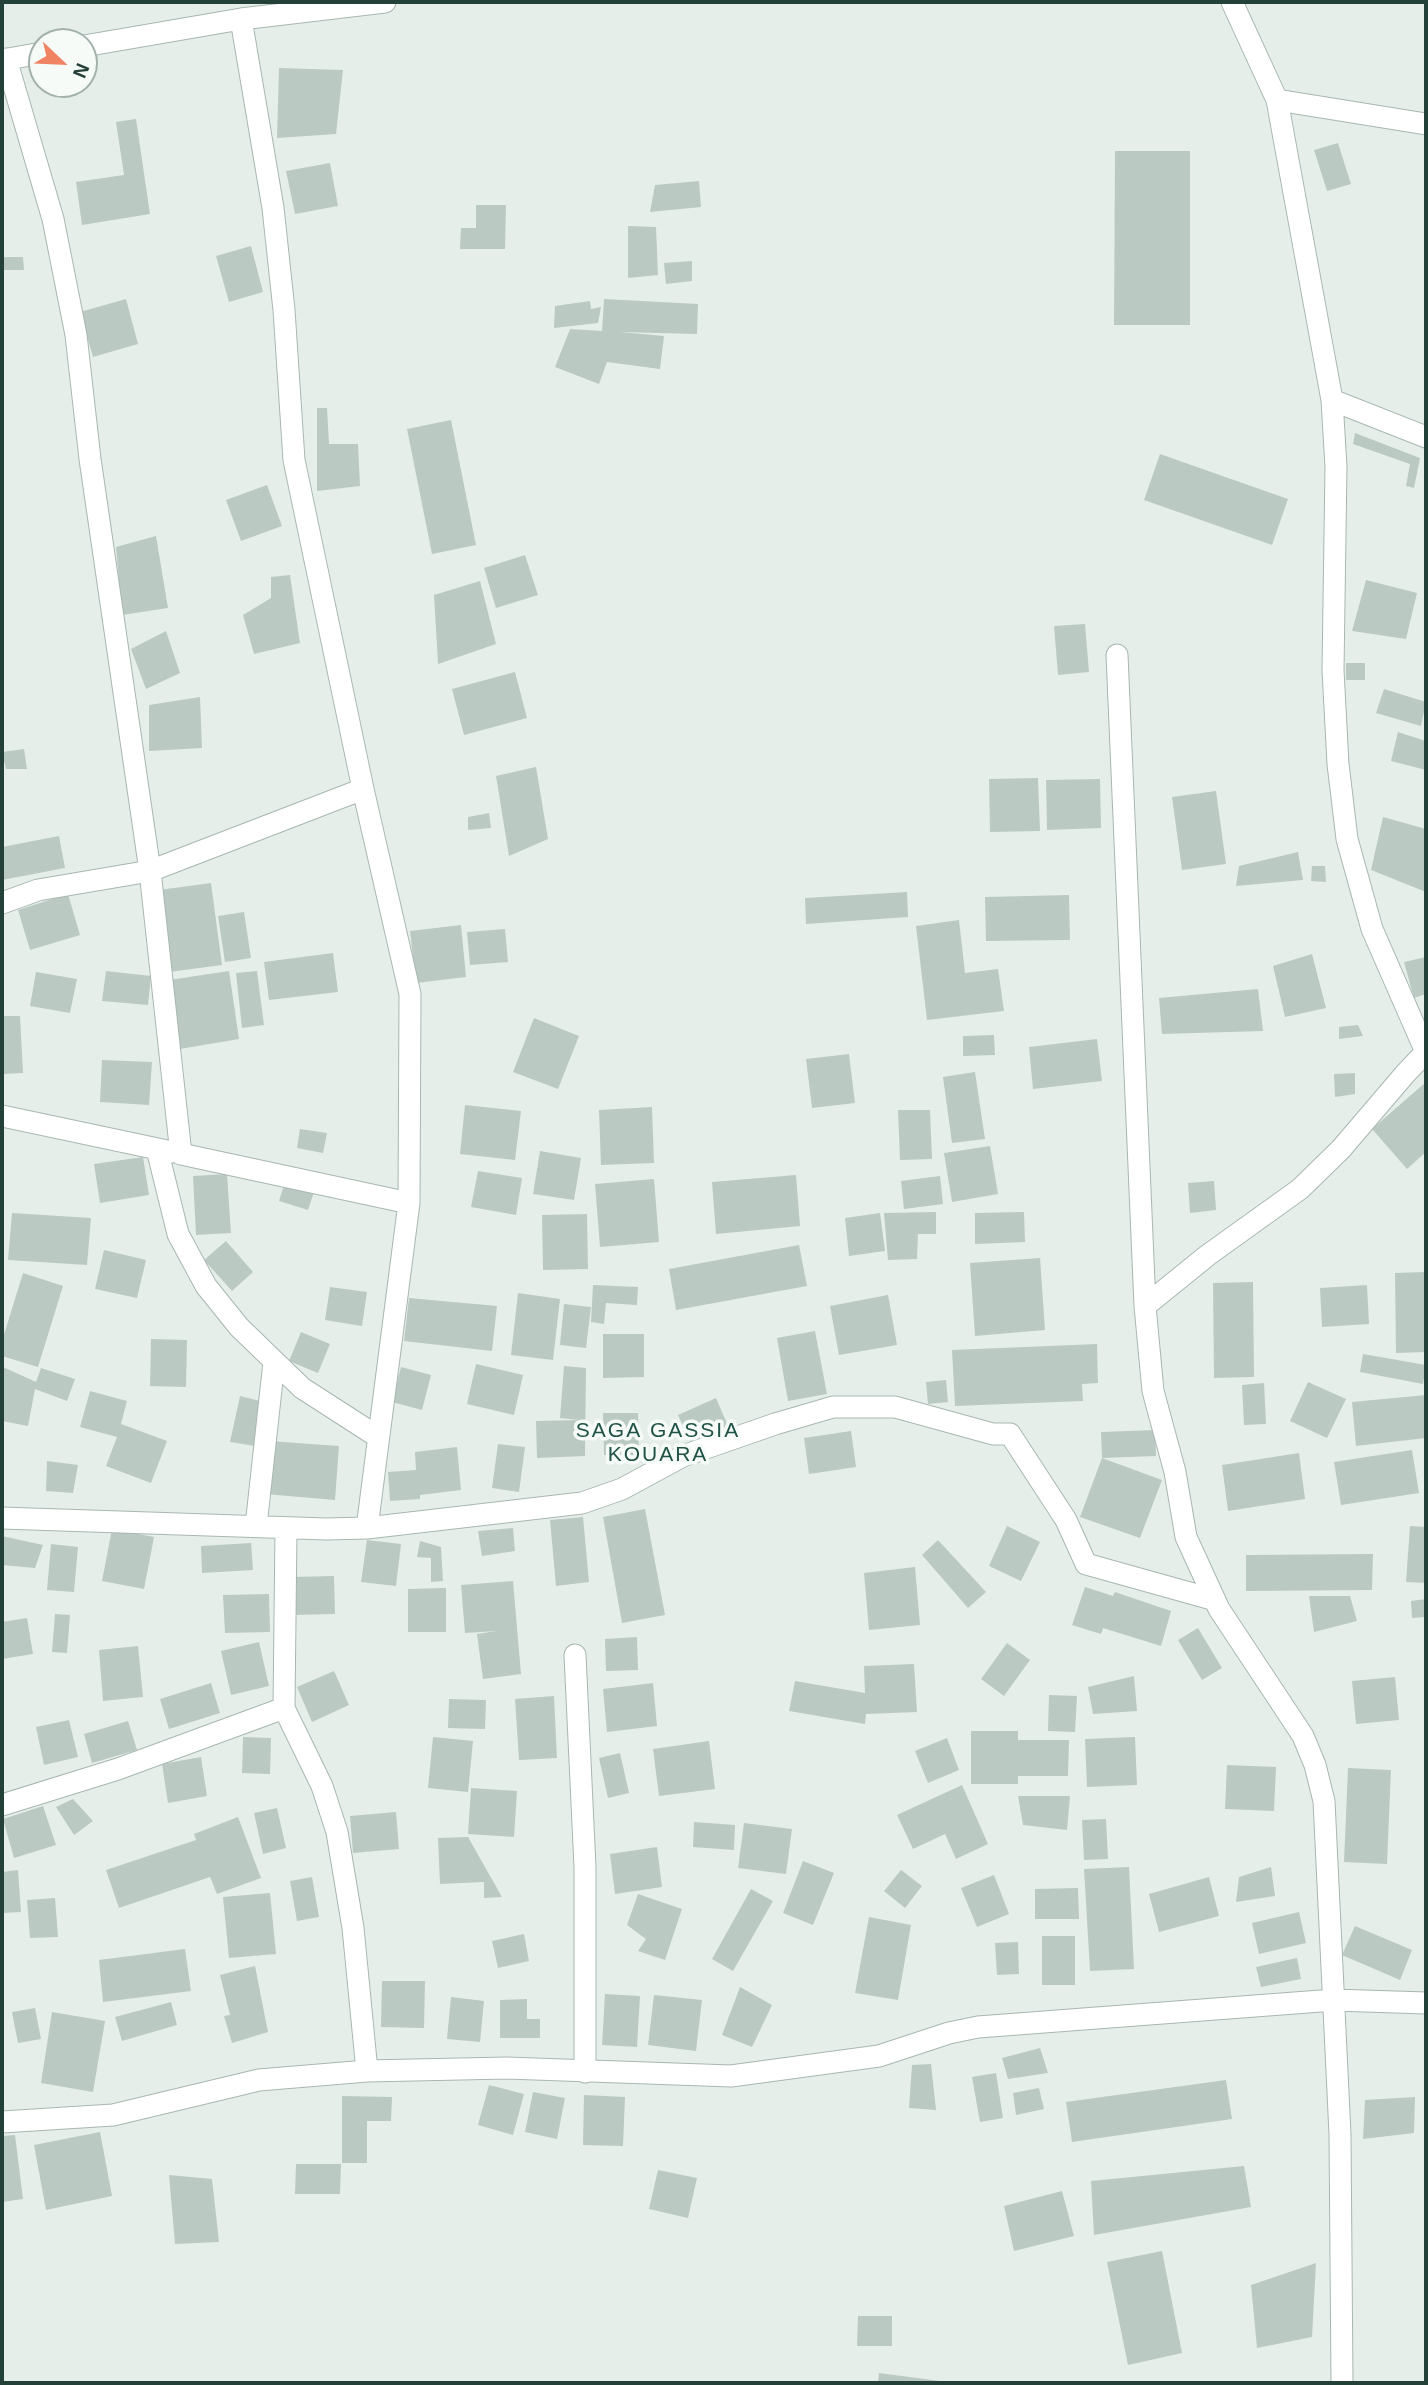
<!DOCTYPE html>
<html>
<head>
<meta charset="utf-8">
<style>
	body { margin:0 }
	#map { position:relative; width:1428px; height:2385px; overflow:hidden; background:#e6eeea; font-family:Helvetica,sans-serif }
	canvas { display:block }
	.frame { position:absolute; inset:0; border:4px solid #244139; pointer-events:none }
	.north { position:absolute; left:28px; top:28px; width:70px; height:70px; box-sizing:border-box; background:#f6fbf8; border:2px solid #a2b1ac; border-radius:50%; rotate:113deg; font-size:19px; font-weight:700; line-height:28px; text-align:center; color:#244139 }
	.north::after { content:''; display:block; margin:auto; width:24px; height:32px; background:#f08362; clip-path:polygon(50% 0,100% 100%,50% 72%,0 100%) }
</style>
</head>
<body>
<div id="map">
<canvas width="1428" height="2385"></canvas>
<div class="frame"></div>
<div class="north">N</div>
</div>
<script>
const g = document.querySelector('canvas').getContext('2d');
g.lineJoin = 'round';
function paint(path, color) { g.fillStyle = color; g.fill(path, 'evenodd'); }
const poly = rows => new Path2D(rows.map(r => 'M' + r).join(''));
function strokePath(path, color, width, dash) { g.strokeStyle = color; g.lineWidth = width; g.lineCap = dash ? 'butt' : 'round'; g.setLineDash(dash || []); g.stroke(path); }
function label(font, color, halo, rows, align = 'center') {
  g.font = font + ' Helvetica,sans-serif'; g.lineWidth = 7; g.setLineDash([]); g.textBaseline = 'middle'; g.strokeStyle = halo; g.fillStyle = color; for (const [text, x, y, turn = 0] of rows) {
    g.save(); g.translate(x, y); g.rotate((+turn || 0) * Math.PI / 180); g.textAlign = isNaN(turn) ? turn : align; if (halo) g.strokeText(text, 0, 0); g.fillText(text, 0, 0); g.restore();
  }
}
const building = poly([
	[279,68,343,70,336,134,277,138],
	[136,119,150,214,82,225,76,182,124,175,116,122],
	[1338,143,1351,184,1327,191,1314,150],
	[1115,151,1190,151,1190,325,1114,325],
	[330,163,338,206,295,214,286,171],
	[699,181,701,207,650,212,655,185],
	[476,205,506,205,505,249,460,249,461,228,476,228],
	[628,226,656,227,658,275,628,278],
	[251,246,263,292,229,302,216,256],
	[2,257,23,257,24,270,2,270],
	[692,261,692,281,666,284,664,263],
	[126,299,138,344,93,357,80,312],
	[604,299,698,304,697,334,620,332,664,336,660,369,607,362,599,384,555,367,570,329,602,331],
	[590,301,591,309,601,307,598,323,554,328,555,306],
	[317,408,327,408,329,444,358,444,360,486,317,491],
	[451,420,476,545,432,554,407,429],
	[1355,433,1420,458,1414,488,1406,486,1410,464,1353,444],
	[1160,454,1288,499,1272,545,1144,500],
	[267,485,282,526,241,541,226,500],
	[156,536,168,608,122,615,116,547],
	[525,555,538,595,496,608,484,568],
	[290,575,300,643,254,654,243,615,271,598,271,577],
	[1366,580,1417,593,1406,639,1352,631],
	[480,581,496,644,438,664,434,595],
	[1085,624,1089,672,1058,675,1054,626],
	[166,631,180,673,146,689,131,649],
	[1346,663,1365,663,1365,680,1346,680],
	[515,672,527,718,464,735,452,689],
	[1384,689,1426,702,1421,726,1376,713],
	[200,697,202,748,149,751,149,705],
	[1398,732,1426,741,1426,770,1391,761],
	[24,749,27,769,6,769,2,752],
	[536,767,548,839,509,856,496,776],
	[1038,778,1040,831,990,832,989,779],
	[1100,779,1101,828,1047,830,1046,780],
	[1216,791,1226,864,1182,870,1172,797],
	[489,813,491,828,468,830,468,817],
	[1383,817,1426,829,1426,892,1371,870],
	[59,836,65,868,2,880,2,847],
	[1298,852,1303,880,1236,886,1239,866],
	[1312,866,1325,866,1326,882,1311,881],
	[211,883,222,965,169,972,159,890],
	[907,892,908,917,806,924,805,898],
	[68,894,80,935,30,950,18,910],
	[1069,895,1070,940,986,941,985,897],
	[244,912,251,958,225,962,218,916],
	[959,920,965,973,998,969,1004,1011,927,1020,916,926],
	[461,925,466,977,416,983,410,931],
	[505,929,508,962,470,965,467,932],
	[333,953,338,992,269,1000,264,962],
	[1312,954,1326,1008,1285,1017,1273,966],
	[1426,957,1426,994,1414,998,1404,962],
	[106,971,151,976,148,1005,102,1001],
	[229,971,239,1039,180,1049,169,980],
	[257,971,264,1025,242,1028,236,973],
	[36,972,77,979,70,1013,30,1006],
	[1258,989,1263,1031,1162,1034,1159,998],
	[2,1016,20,1016,23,1073,2,1074],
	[534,1018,579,1036,558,1089,513,1072],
	[1358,1025,1363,1036,1339,1039,1339,1027],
	[994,1035,995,1055,963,1056,963,1036],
	[1097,1039,1102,1081,1033,1089,1029,1047],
	[849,1054,855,1103,812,1108,806,1059],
	[102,1060,152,1062,149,1105,100,1102],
	[975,1072,985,1139,952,1143,943,1077],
	[1355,1073,1355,1094,1335,1097,1334,1074],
	[1426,1082,1426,1152,1407,1169,1372,1129],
	[465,1105,521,1111,515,1160,460,1154],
	[652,1107,654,1163,601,1165,599,1110],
	[898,1110,930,1110,932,1159,900,1160],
	[300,1129,327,1133,323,1153,297,1148],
	[990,1146,998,1194,952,1202,944,1153],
	[540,1151,581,1158,574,1200,533,1194],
	[143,1157,149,1195,100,1203,94,1164],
	[478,1171,522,1178,516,1215,471,1207],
	[227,1174,231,1233,196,1235,193,1176],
	[796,1175,800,1226,716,1234,712,1182],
	[940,1176,943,1204,904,1209,901,1181],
	[654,1179,659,1242,600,1247,595,1184],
	[1214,1181,1216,1210,1190,1213,1188,1183],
	[285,1182,314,1192,308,1210,279,1201],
	[936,1212,936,1234,918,1234,917,1259,888,1260,884,1213],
	[1024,1212,1025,1242,975,1244,975,1213],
	[12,1213,91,1218,87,1265,8,1260],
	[880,1213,885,1251,849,1256,845,1218],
	[587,1214,588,1269,543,1270,542,1215],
	[226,1241,253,1272,232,1291,204,1260],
	[799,1245,807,1286,676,1310,669,1269],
	[104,1250,146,1260,137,1298,95,1289],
	[1040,1258,1045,1330,975,1336,970,1263],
	[1426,1272,1426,1352,1396,1353,1395,1273],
	[23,1273,63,1286,38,1367,2,1356,2,1341],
	[1253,1282,1254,1377,1214,1378,1213,1283],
	[593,1285,638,1287,637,1305,606,1303,604,1324,591,1322],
	[1367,1285,1369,1324,1322,1327,1320,1288],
	[330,1287,367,1292,362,1326,325,1320],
	[518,1293,560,1299,553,1360,511,1355],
	[888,1295,897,1345,839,1355,830,1306],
	[409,1298,497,1306,492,1351,404,1341],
	[564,1304,591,1307,586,1348,560,1345],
	[815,1331,827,1394,788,1401,777,1338],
	[301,1332,330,1344,318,1373,289,1361],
	[603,1334,644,1334,644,1377,603,1378],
	[151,1339,187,1340,186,1387,150,1386],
	[1097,1344,1098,1383,1082,1384,1083,1401,955,1406,952,1350],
	[1363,1354,1426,1365,1423,1384,1360,1372],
	[476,1364,523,1375,514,1415,467,1404],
	[564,1366,586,1368,585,1456,537,1458,536,1421,579,1420,560,1418],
	[3,1367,36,1382,41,1368,75,1379,67,1401,35,1389,28,1426,2,1421],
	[401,1367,431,1375,422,1410,392,1402],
	[946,1380,948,1402,928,1404,926,1382],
	[1308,1382,1346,1399,1327,1438,1290,1421],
	[1264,1383,1266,1424,1244,1425,1242,1385],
	[90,1391,127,1401,121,1424,167,1441,151,1483,106,1466,117,1437,80,1427],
	[1426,1395,1426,1438,1356,1446,1352,1402],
	[240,1396,264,1402,255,1446,230,1442],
	[716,1398,728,1426,691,1443,678,1415],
	[603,1413,638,1413,639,1455,604,1455],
	[1155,1430,1156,1456,1102,1458,1162,1480,1140,1538,1080,1517,1102,1458,1101,1432],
	[851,1431,856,1467,809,1474,804,1438],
	[269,1441,339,1446,335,1500,265,1494],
	[498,1444,525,1447,519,1492,492,1488],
	[457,1447,461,1490,420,1495,420,1499,390,1501,388,1472,416,1470,415,1452],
	[1412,1450,1419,1493,1341,1505,1334,1462],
	[1299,1453,1305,1499,1228,1511,1222,1465],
	[47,1461,78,1465,73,1493,46,1491],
	[645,1509,665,1615,622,1623,603,1517],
	[583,1517,589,1582,556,1586,550,1520],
	[1007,1526,1040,1542,1021,1581,989,1566],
	[1410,1526,1426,1527,1426,1583,1406,1582],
	[513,1528,515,1551,482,1556,478,1531],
	[112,1529,154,1537,144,1589,102,1581],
	[2,1536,43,1545,35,1568,2,1565],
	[367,1540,401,1544,396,1586,361,1582],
	[938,1540,986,1592,968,1608,922,1555],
	[420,1541,441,1547,443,1581,431,1582,431,1558,417,1557],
	[251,1543,253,1570,202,1573,201,1546],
	[51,1544,78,1547,74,1592,47,1590],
	[1373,1554,1372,1590,1246,1591,1246,1555],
	[915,1567,920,1625,869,1630,864,1573],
	[334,1576,335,1614,294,1615,293,1577],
	[513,1581,521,1674,483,1679,477,1634,496,1631,465,1633,461,1585],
	[1085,1587,1113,1596,1115,1592,1171,1611,1161,1646,1103,1628,1101,1634,1072,1625],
	[446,1588,446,1632,408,1632,408,1589],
	[269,1594,270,1632,225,1633,223,1595],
	[1309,1596,1350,1596,1357,1621,1314,1632],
	[1426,1599,1426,1617,1412,1618,1411,1601],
	[55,1614,70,1615,67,1653,52,1652],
	[27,1618,33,1654,2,1659,2,1622],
	[1198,1628,1222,1668,1202,1680,1178,1640],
	[637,1637,638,1670,606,1671,605,1639],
	[259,1642,269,1686,231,1695,221,1651],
	[1007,1643,1030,1660,1004,1696,981,1679],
	[138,1646,143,1697,103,1701,99,1650],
	[914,1664,917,1712,866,1714,865,1724,789,1711,795,1681,865,1693,864,1666],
	[334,1671,349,1705,312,1722,297,1687],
	[1134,1676,1137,1711,1093,1714,1088,1687],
	[1395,1677,1399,1720,1356,1724,1352,1681],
	[211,1683,220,1713,169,1729,160,1699],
	[653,1683,657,1726,607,1732,603,1689],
	[1049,1695,1077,1696,1075,1732,1048,1731],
	[554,1696,557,1758,519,1760,515,1699],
	[449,1699,486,1700,485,1729,448,1728],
	[69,1720,78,1757,44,1765,36,1727],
	[128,1721,137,1750,92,1763,84,1734],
	[971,1731,1018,1731,1018,1740,1069,1740,1068,1776,1018,1776,1018,1784,971,1784],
	[243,1737,271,1738,270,1774,242,1773],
	[433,1737,473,1741,468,1792,428,1788],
	[1135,1737,1137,1785,1087,1787,1085,1739],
	[947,1738,959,1770,928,1783,915,1751],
	[709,1741,715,1789,659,1796,653,1749],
	[620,1753,629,1793,608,1798,599,1758],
	[201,1757,207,1796,168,1803,162,1764],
	[1227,1765,1276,1767,1274,1811,1225,1809],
	[1348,1768,1391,1770,1387,1864,1344,1862],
	[962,1785,988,1844,956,1859,945,1834,913,1849,897,1815],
	[471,1788,517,1791,514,1837,468,1834],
	[1018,1796,1070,1796,1067,1830,1023,1825],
	[73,1799,93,1821,74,1835,56,1807],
	[43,1806,56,1845,14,1858,3,1819],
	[277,1808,286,1848,263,1854,254,1813],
	[396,1812,399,1849,353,1853,350,1816],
	[238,1817,261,1878,217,1894,210,1877,119,1908,106,1870,196,1840,194,1834],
	[1106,1819,1108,1859,1084,1860,1082,1820],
	[694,1822,735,1825,734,1850,693,1847],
	[744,1823,792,1829,786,1874,738,1868],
	[468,1837,502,1897,484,1898,484,1882,440,1884,438,1838],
	[657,1847,662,1887,615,1894,610,1854],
	[803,1861,834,1873,813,1925,783,1913],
	[1129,1867,1134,1969,1090,1971,1084,1869],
	[1271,1867,1275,1896,1236,1902,1239,1877],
	[18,1870,21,1912,2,1913,2,1872],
	[901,1870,922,1886,905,1908,884,1891],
	[994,1875,1009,1914,977,1927,961,1888],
	[312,1877,319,1917,297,1921,290,1881],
	[1209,1877,1219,1916,1159,1932,1149,1894],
	[1078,1888,1079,1919,1035,1919,1035,1889],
	[751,1889,773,1901,733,1971,712,1959],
	[270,1893,276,1954,229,1958,223,1897],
	[638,1894,682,1909,665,1960,638,1951,646,1939,627,1925],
	[55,1898,58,1937,30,1938,27,1900],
	[1299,1912,1306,1943,1259,1954,1252,1923],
	[869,1917,911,1925,898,2000,855,1993],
	[1355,1926,1412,1950,1400,1980,1342,1955],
	[524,1934,529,1961,498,1968,492,1941],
	[1042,1936,1075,1936,1075,1985,1042,1985],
	[1018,1942,1019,1974,997,1975,995,1943],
	[185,1949,191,1991,103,2002,99,1960],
	[1297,1958,1301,1979,1261,1987,1256,1967],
	[255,1966,268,2032,232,2043,224,2016,230,2015,220,1975],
	[382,1981,425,1981,424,2028,381,2027],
	[740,1987,772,2005,752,2047,722,2035],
	[605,1994,640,1996,637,2047,602,2045],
	[654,1995,702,2000,696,2051,648,2045],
	[451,1997,484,2001,480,2042,447,2039],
	[527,1999,527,2019,540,2019,540,2038,500,2038,500,2000],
	[171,2002,177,2025,122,2041,115,2017],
	[35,2008,41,2039,18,2043,12,2012],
	[52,2012,105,2021,93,2092,41,2083],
	[1040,2048,1048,2073,1008,2079,1002,2058],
	[931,2064,936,2110,909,2108,912,2065],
	[996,2073,1003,2118,980,2122,972,2077],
	[1226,2080,1232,2119,1072,2142,1066,2102],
	[489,2085,524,2094,513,2135,478,2125],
	[1039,2088,1044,2109,1016,2115,1013,2093],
	[533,2092,565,2098,557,2139,525,2132],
	[584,2095,625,2097,623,2146,583,2145],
	[342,2096,392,2097,391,2121,367,2121,367,2163,342,2163],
	[1415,2097,1414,2133,1363,2139,1365,2100],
	[100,2132,112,2196,46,2210,34,2145],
	[15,2135,23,2199,2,2202,2,2136],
	[296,2164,341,2164,340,2194,295,2194],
	[1244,2166,1251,2207,1094,2235,1091,2181],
	[658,2170,697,2178,688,2218,649,2209],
	[169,2175,212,2179,219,2242,175,2244],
	[1062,2191,1074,2236,1014,2251,1004,2206],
	[1162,2251,1182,2353,1128,2365,1107,2262],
	[1316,2263,1312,2337,1257,2348,1251,2285],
	[858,2316,892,2316,892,2346,857,2346],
	[879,2373,948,2382,947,2383,878,2383]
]);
const minor = poly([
	[1232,2,1277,100,1332,400,1426,437],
	[241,19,273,208,284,310,294,460,363,789,410,994,409,1203,367,1528],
	[84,46,241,19,385,2],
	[6,59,53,219,76,335,90,459,150,871,181,1154,409,1203],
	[2,60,42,53],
	[1277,100,1426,124],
	[1332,400,1336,467,1333,670,1338,764,1347,839,1372,929,1426,1052],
	[1117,655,1145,1306,1153,1391,1175,1472,1186,1537,1219,1609,1303,1736,1315,1765,1324,1801,1340,2134,1342,2383],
	[2,903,38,890,150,871,363,789],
	[2,1116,172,1152],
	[157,1149,178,1234,206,1286,239,1327,302,1388,378,1437],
	[1145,1306,1208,1255,1300,1189,1341,1149,1405,1074,1424,1054,1426,1056],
	[2,1518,326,1529,367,1528,582,1503,622,1489,683,1456,775,1424,833,1407,895,1407,993,1434,1010,1434,1066,1520,1086,1564,1215,1600],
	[256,1526,274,1362],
	[575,1655,585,1867,585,2072],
	[284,1708,286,1528],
	[2,1805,118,1769,284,1708,322,1786,337,1832,353,1928,367,2071],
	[2,2122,113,2115,259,2080,367,2071,507,2068,731,2076,879,2056,949,2033,978,2027,1334,2000,1426,2003]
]);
const neighbourhoodNames = [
	["SAGA GASSIA",658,1431],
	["KOUARA",658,1455]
];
paint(building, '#bbc9c3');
strokePath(minor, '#a8b7b1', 23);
strokePath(minor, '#fff', 21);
g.letterSpacing = '2px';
label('21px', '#205346', '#f6fbf8', neighbourhoodNames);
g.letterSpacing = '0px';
</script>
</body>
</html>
